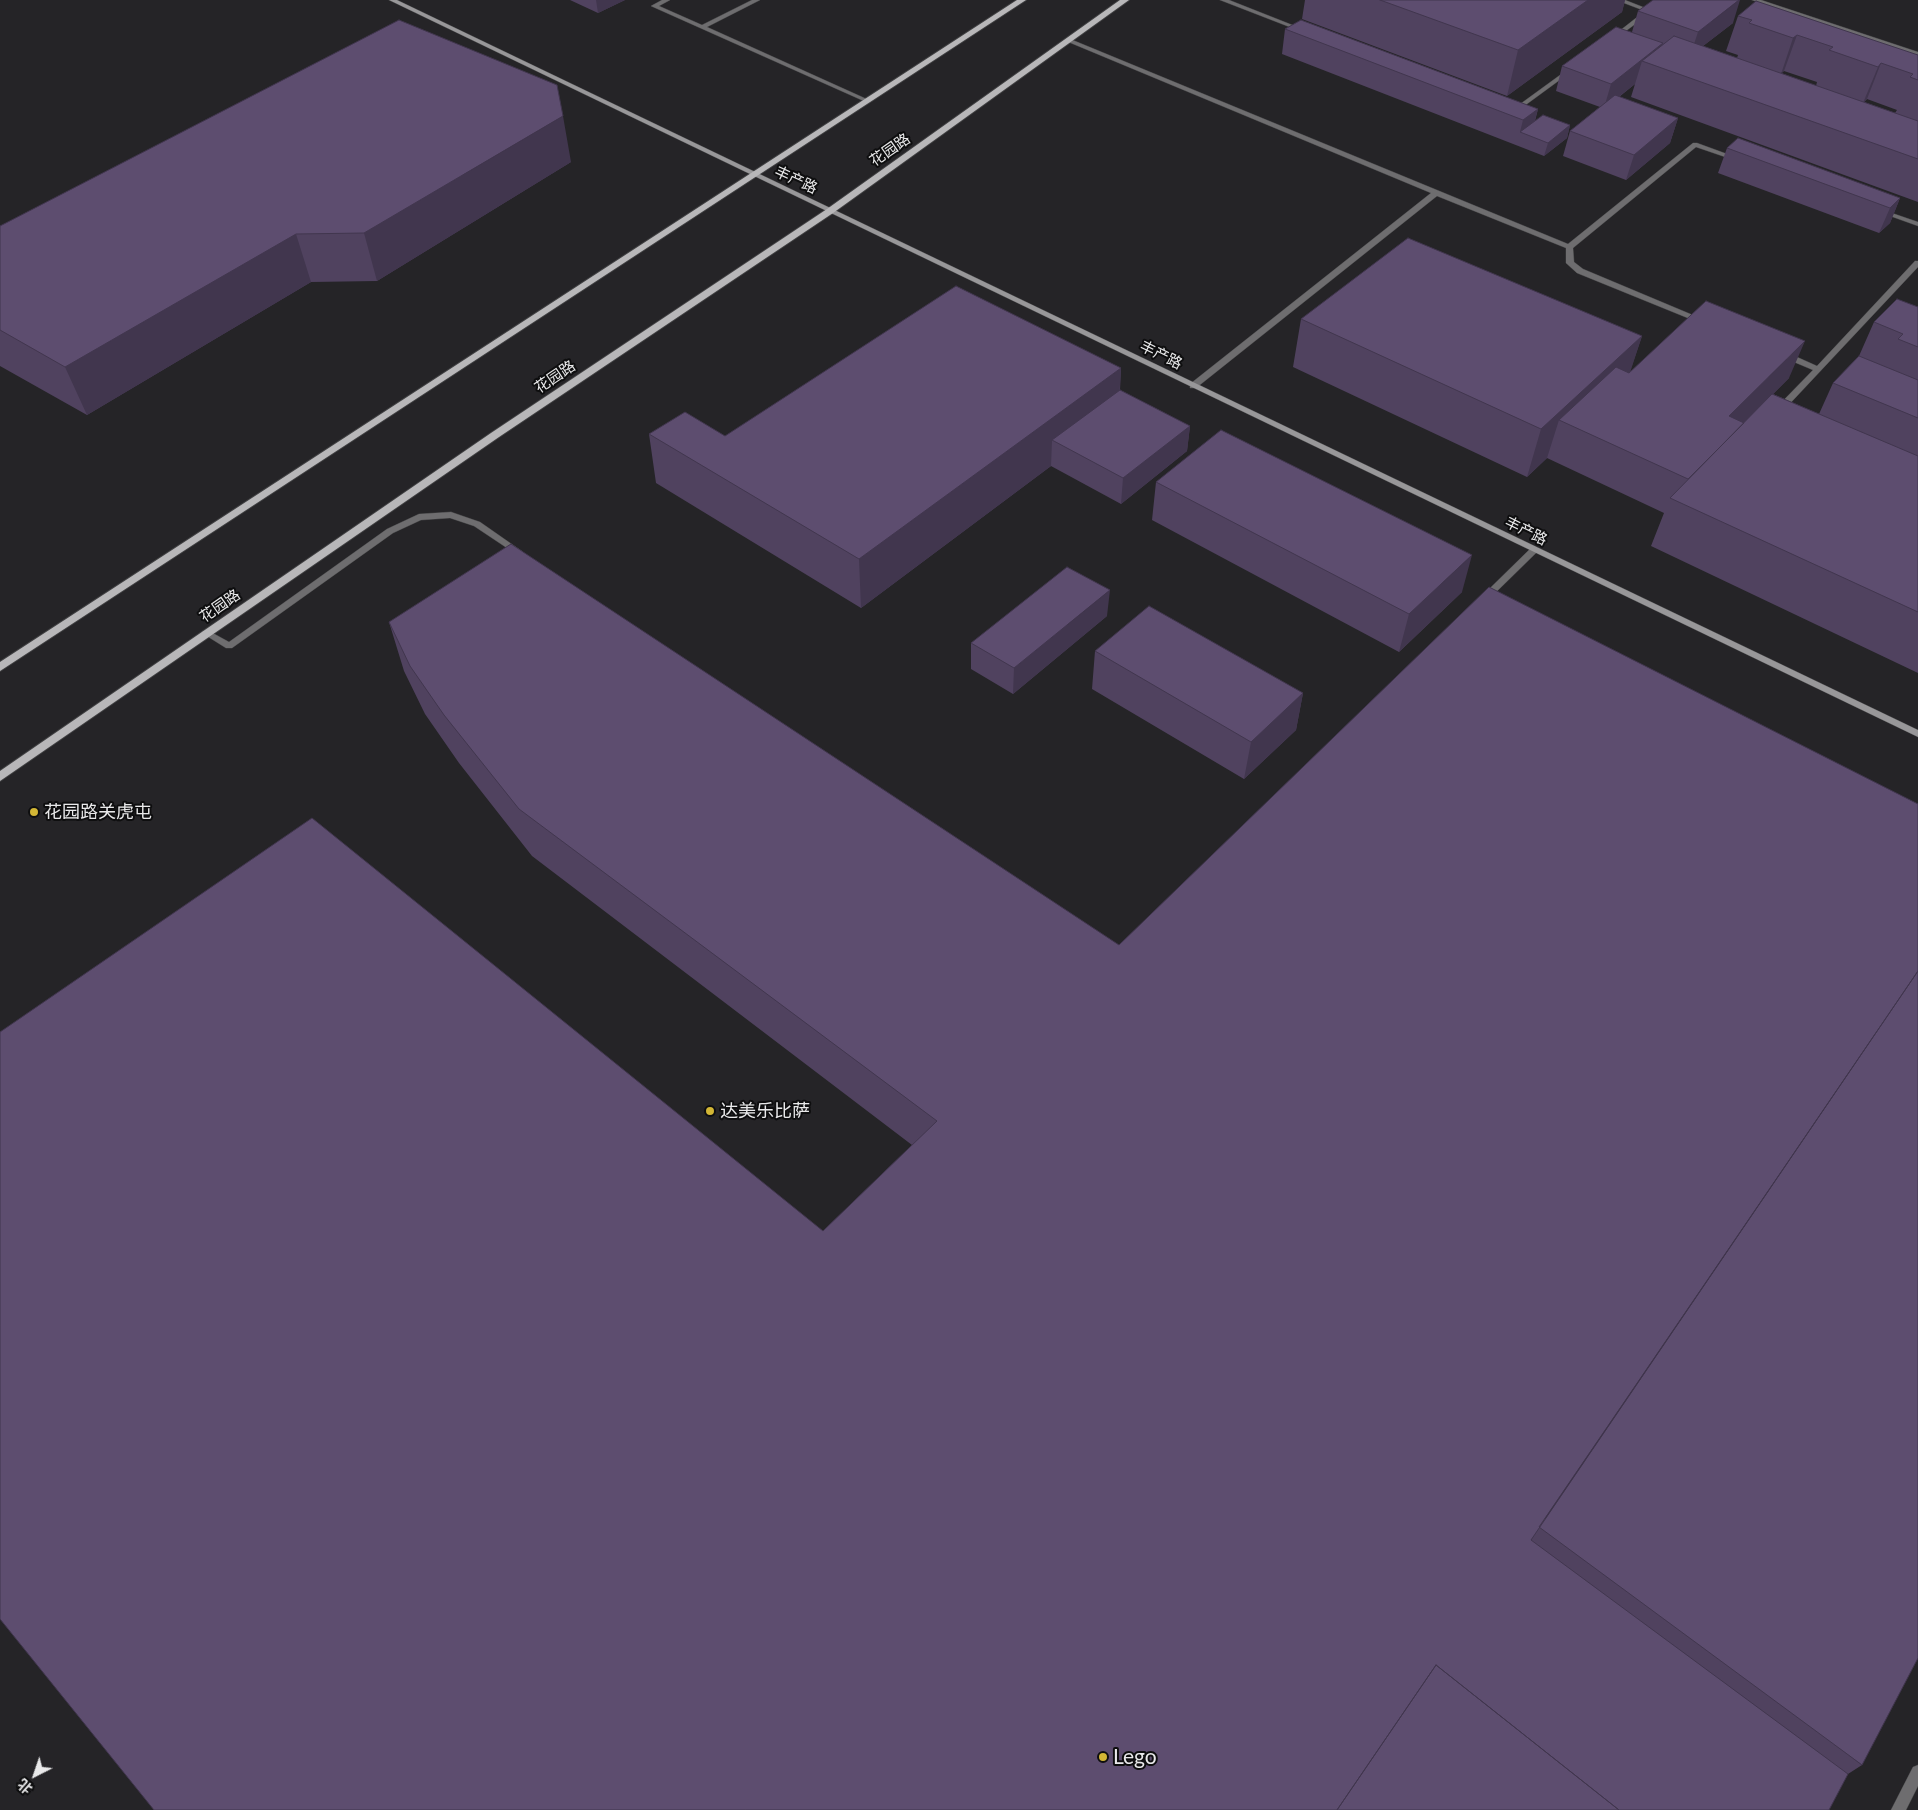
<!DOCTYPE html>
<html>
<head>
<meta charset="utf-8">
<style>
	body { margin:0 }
	#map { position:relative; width:1918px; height:1810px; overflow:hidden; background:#252427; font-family:Lato,"Noto Sans SC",sans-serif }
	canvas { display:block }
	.north { position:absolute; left:10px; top:1750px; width:50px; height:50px; -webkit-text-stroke:4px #0e0e0f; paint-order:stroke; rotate:221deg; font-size:14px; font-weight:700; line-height:20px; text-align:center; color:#e9e9ea }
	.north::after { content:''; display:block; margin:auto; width:18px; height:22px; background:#e9e9ea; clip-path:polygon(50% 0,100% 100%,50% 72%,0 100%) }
</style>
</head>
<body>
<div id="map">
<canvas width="1918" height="1810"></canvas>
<div class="north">北</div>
</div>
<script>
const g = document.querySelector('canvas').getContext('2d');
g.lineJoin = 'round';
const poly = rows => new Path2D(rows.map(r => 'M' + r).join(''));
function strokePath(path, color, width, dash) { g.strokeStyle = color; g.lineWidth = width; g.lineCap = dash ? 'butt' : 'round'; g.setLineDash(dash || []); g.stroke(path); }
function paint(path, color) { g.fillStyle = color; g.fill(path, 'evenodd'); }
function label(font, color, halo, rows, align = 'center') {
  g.font = font + ' Lato,"Noto Sans SC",sans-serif'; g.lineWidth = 4; g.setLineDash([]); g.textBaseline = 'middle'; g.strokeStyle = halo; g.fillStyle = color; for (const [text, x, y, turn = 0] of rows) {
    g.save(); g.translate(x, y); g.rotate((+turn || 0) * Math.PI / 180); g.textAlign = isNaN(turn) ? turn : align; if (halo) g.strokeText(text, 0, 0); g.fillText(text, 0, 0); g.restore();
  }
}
const lane = poly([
	[662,0,670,0,659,6,702,25,752,0,760,0,707,27,871,101,866,102,651,6,662,0],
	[1220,0,1229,0,1305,30,1300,31,1220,0],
	[1616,0,1625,0,1653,11,1615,39,1612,37,1613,36,1645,11,1616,0],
	[1752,0,1761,0,1918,52,1918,56,1752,0],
	[1066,39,1070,39,1568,244,1693,143,1697,143,1738,158,1738,160,1734,160,1696,147,1573,248,1574,262,1583,269,1707,321,1703,323,1700,323,1577,273,1566,263,1566,248,1437,196,1196,388,1190,388,1190,384,1431,193,1066,41,1066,39],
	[1567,70,1572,71,1516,112,1512,112,1512,110,1567,70],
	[1879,210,1883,210,1918,222,1918,226,1879,212,1879,210],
	[1915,261,1918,261,1918,267,1782,412,1776,412,1776,408,1813,370,1782,357,1782,353,1788,353,1817,366,1915,261],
	[451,512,480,522,523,552,522,554,516,554,474,526,450,518,421,520,393,533,232,648,226,648,202,633,203,631,209,631,229,642,387,529,419,514,451,512],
	[1534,547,1537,548,1537,552,1488,600,1482,600,1481,598,1482,596,1531,548,1534,547],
	[1918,1765,1918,1786,1906,1810,1891,1810,1913,1767,1918,1765]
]);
const secondary = poly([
	[389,0,397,0,1918,730,1918,737,389,0]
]);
const primary = poly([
	[1017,0,1026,0,0,671,0,662,1017,0],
	[1120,0,1129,0,833,213,499,437,0,781,0,771,491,433,827,209,1120,0]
]);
const wall = poly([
	[570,0,625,0,598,13],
	[1305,0,1625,0,1622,12,1507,96,1302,19],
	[1638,11,1733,23,1703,46,1737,58,1738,55,1726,51,1738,16,1918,55,1918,202,1631,97,1635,84,1619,97,1678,118,1670,143,1626,180,1563,156,1570,131,1600,107,1556,91,1562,66,1632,32],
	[1784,71,1817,82,1816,86,1781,73],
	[1867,99,1897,110,1895,113,1864,102],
	[1285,29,1538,109,1535,121,1570,125,1567,138,1544,156,1282,54],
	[1727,148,1900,198,1890,223,1879,233,1718,173],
	[571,162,377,281,311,282,87,415,0,366,0,226],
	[1918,307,1918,673,1651,546,1664,513,1547,458,1527,477,1293,367,1301,319,1642,336,1630,371,1789,378,1773,394,1819,414,1833,383,1859,356,1874,322],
	[1121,368,1120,390,1190,426,1187,451,1121,504,1051,466,861,608,656,483,649,434,725,436],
	[1156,482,1462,592,1399,652,1152,520],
	[1107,616,1013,694,971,669,971,643],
	[389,622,1862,1765,1848,1774,823,1231,912,1145,532,856,459,763,425,714,404,671],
	[1095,651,1303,693,1296,730,1244,779,1092,689]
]);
const shadedWall = poly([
	[596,0,625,0,598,13],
	[1588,0,1625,0,1622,12,1507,96,1518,50],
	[1739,0,1740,0,1733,23,1690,56,1698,32],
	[1797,35,1784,71,1781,74,1793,38],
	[1663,43,1656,66,1642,61,1635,84,1604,108,1611,84],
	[1881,63,1867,99,1863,103,1878,67],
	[1538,109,1531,134,1520,132,1523,120],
	[563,116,571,162,377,281,364,233],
	[1678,118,1670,143,1626,180,1634,155],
	[1570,125,1567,138,1544,156,1548,143],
	[1900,198,1890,223,1879,233,1890,208],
	[296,234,311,282,87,415,65,367],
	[1642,336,1626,385,1559,420,1547,458,1527,477,1541,429],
	[1805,341,1789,378,1714,454,1729,416],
	[1121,368,1118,416,1052,440,1051,466,861,608,859,559],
	[1190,426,1187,451,1121,504,1123,478],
	[1472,555,1462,592,1399,652,1409,614],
	[1110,590,1107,616,1013,694,1014,668],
	[1303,693,1296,730,1244,779,1251,742]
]);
const building = poly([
	[1380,0,1588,0,1518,50,1380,0],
	[1653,0,1739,0,1698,32,1638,11,1653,0],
	[1756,1,1918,55,1918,80,1910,77,1913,74,1881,63,1878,67,1829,50,1833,47,1797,35,1793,38,1749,23,1752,20,1738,16,1756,1],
	[399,20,557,85,563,116,364,233,296,234,65,367,0,330,0,226,399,20],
	[1301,20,1538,109,1523,120,1285,29,1301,20],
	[1616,27,1663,43,1611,84,1562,66,1616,27],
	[1674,36,1918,121,1918,159,1642,61,1674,36],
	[1615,95,1678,118,1634,155,1570,131,1615,95],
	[1543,115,1570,125,1548,143,1520,132,1543,115],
	[1738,138,1900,198,1890,208,1727,148,1738,138],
	[1408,238,1642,336,1541,429,1301,319,1408,238],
	[956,286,1121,368,859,559,649,434,685,412,725,436,956,286],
	[1897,299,1918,307,1918,347,1898,339,1903,334,1874,322,1897,299],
	[1706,301,1805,341,1729,416,1744,423,1688,479,1559,420,1616,367,1629,373,1706,301],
	[1859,356,1918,380,1918,418,1833,383,1859,356],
	[1120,390,1190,426,1123,478,1052,440,1120,390],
	[1772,394,1918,456,1918,612,1670,498,1772,394],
	[1221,430,1472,555,1409,614,1156,482,1221,430],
	[511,544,1119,945,1489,587,1918,804,1918,971,1531,1540,1848,1774,1829,1810,1619,1810,1436,1665,1337,1810,154,1810,0,1619,0,1032,312,818,823,1231,937,1121,519,809,444,715,410,666,389,622,511,544],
	[1067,567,1110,590,1014,668,971,643,1067,567],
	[1149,606,1303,693,1251,742,1095,651,1149,606],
	[1918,971,1918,1658,1862,1765,1539,1527,1918,971],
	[1436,1665,1619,1810,1337,1810,1436,1665]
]);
const markers = [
	[34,812,5,"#d3b635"],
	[710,1111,5,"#d3b635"],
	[1103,1757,5,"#d3b635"]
];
const farStreetnames = [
	["花园路",890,150,-35],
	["丰产路",796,180,25],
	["丰产路",1161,355,26],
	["花园路",555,377,-34],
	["丰产路",1526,531,26],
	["花园路",220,606,-35]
];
const poiNames = [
	["花园路关虎屯",44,812],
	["达美乐比萨",720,1111]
];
const nearPoinames = [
	["Lego",1113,1757]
];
strokePath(lane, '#404042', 1);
strokePath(secondary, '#404042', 1);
strokePath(primary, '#404042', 2);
paint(lane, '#6e6d6f');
paint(secondary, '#989799');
paint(primary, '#b8b7b9');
paint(wall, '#50425f');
paint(shadedWall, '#41364e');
paint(building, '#5d4d6f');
strokePath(building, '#41364e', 1);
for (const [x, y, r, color] of markers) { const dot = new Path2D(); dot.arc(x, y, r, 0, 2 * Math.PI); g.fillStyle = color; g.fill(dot); strokePath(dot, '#0e0e0f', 2); }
label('15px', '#e9e9ea', '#0e0e0f', farStreetnames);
label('18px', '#e9e9ea', '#0e0e0f', poiNames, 'left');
label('21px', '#e9e9ea', '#0e0e0f', nearPoinames, 'left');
</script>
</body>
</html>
